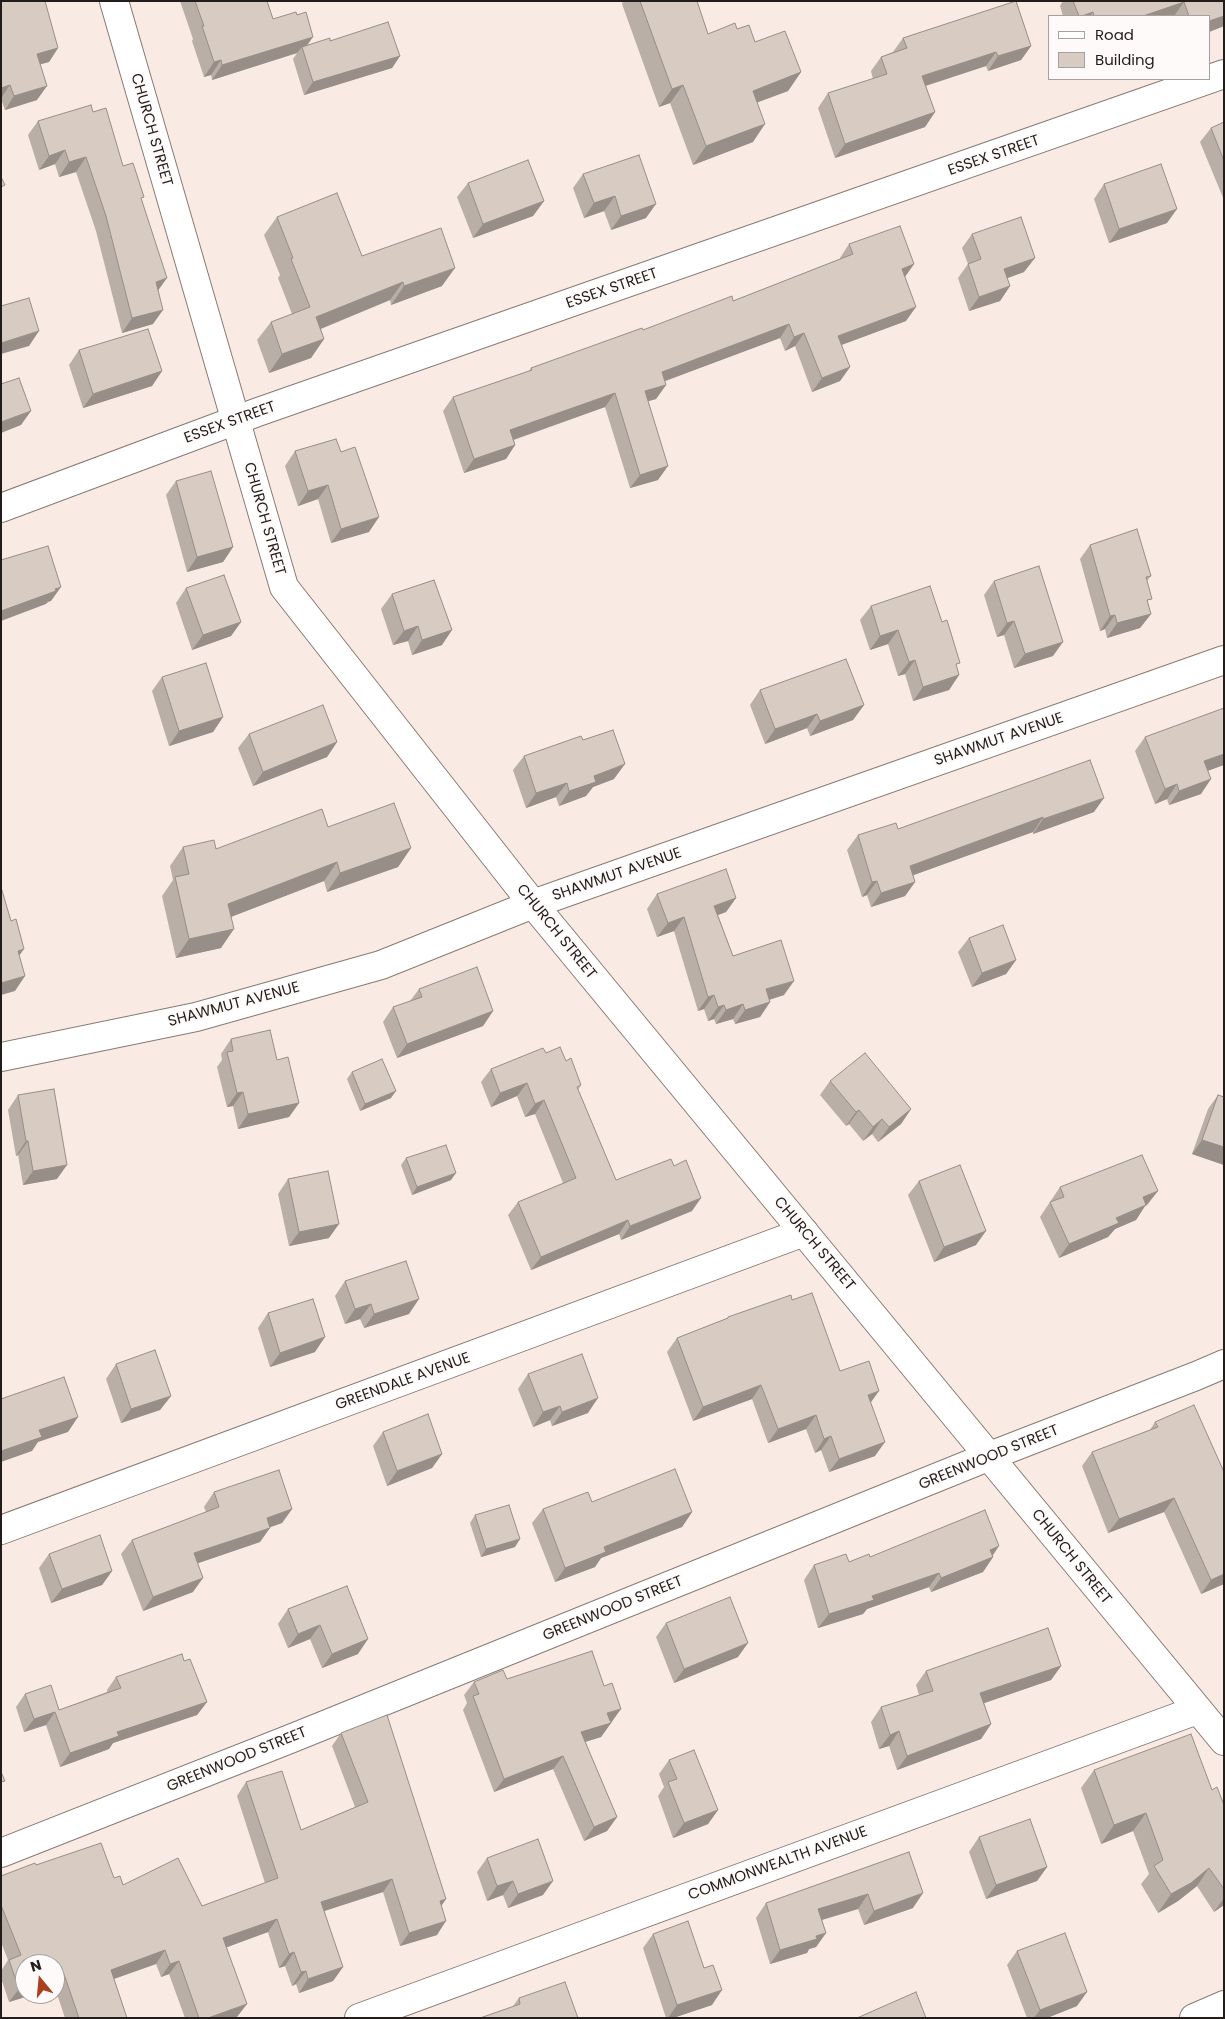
<!DOCTYPE html>
<html>
<head>
<meta charset="utf-8">
<style>
	body { margin:0 }
	#map { position:relative; width:1225px; height:2019px; overflow:hidden; background:#f9eae4; font-family:Poppins,sans-serif }
	canvas { display:block }
	.frame { position:absolute; inset:0; border:2px solid #221c1a; pointer-events:none }
	.legend { position:absolute; left:1048px; top:15px; width:162px; height:65px; box-sizing:border-box; background:#fdfaf9; border:1px solid #a5a1a0; margin:0; padding:6px 9px; list-style:none; font-size:15px; color:#221c1a }
	.legend li { display:flex; align-items:center; gap:10px; height:25px }
	.legend b { width:25px; border:1px solid #a5a1a0 }
	.north { position:absolute; left:15px; top:1954px; width:50px; height:50px; box-sizing:border-box; background:#fdfaf9; border:1px solid #a5a1a0; border-radius:50%; rotate:343deg; font-size:14px; font-weight:700; line-height:20px; text-align:center; color:#221c1a }
	.north::after { content:''; display:block; margin:auto; width:18px; height:22px; background:#a94121; clip-path:polygon(50% 0,100% 100%,50% 72%,0 100%) }
</style>
</head>
<body>
<div id="map">
<canvas width="1225" height="2019"></canvas>
<div class="frame"></div>
<ul class="legend">
<li><b style="height:6px;background:#fff"></b>Road</li>
<li><b style="height:14px;background:#d8cbc2"></b>Building</li>
</ul>
<div class="north">N</div>
</div>
<script>
const g = document.querySelector('canvas').getContext('2d');
g.lineJoin = 'round';
const poly = rows => new Path2D(rows.map(r => 'M' + r).join(''));
function strokePath(path, color, width, dash) { g.strokeStyle = color; g.lineWidth = width; g.lineCap = dash ? 'butt' : 'round'; g.setLineDash(dash || []); g.stroke(path); }
function paint(path, color) { g.fillStyle = color; g.fill(path, 'evenodd'); }
function label(font, color, halo, rows, align = 'center') {
  g.font = font + ' Poppins,sans-serif'; g.lineWidth = 4; g.setLineDash([]); g.textBaseline = 'middle'; g.strokeStyle = halo; g.fillStyle = color; for (const [text, x, y, turn = 0] of rows) {
    g.save(); g.translate(x, y); g.rotate((+turn || 0) * Math.PI / 180); g.textAlign = isNaN(turn) ? turn : align; if (halo) g.strokeText(text, 0, 0); g.fillText(text, 0, 0); g.restore();
  }
}
const street = poly([
	[1,508,258,412,1224,74],
	[1,1057,196,1017,381,965,533,904,1224,660],
	[1,1530,804,1232],
	[1,1853,290,1739,990,1456,1196,1376,1224,1364],
	[359,2018,1197,1710],
	[1194,2018,1224,2005]
]);
const secondary = poly([
	[114,1,284,587,533,904,1224,1741]
]);
const wall = poly([
	[1,1,58,48,49,62,40,64,37,100,5,110,1,99],
	[180,1,267,1,273,19,307,45,330,41,400,56,392,68,304,95,293,59,297,53,212,80,211,75,204,77,192,41,193,39],
	[623,1,697,1,708,34,755,42,801,72,788,91,757,102,753,142,693,165,670,103,659,107,622,4],
	[1063,1,1224,1,1224,26,1209,32,1209,16,1063,16,1060,6],
	[903,38,1031,46,1021,60,988,71,986,66,926,86,935,112,925,127,835,158,818,108,828,93,873,79,871,71,881,57,893,52],
	[93,112,142,201,158,290,153,324,122,333,96,231,76,172,59,177,55,164,39,170,28,135,38,121],
	[1224,122,1224,200,1200,142,1211,128],
	[583,174,646,218,611,230,604,211,584,218,573,188],
	[468,183,544,201,533,216,473,238,457,197],
	[1104,184,1167,223,1109,243,1094,199],
	[277,217,362,256,442,286,391,305,390,300,321,329,324,339,311,358,269,373,257,340,271,322,292,314,278,278,280,275,264,235],
	[972,234,1024,272,1007,278,1010,286,1000,301,969,311,958,278,968,264,962,248],
	[849,244,914,264,905,277,906,321,841,345,850,367,840,381,812,392,795,346,785,351,780,338,664,381,666,385,656,399,648,401,658,480,630,488,605,407,514,440,515,445,506,459,464,473,443,411,453,397,529,371,531,368,643,330,733,301,840,259,840,258],
	[79,350,162,371,152,386,83,408,69,365],
	[336,439,369,532,331,543,318,499,298,506,285,466,295,451],
	[176,481,233,547,223,562,187,572,166,495],
	[1090,545,1151,576,1147,581,1148,604,1151,614,1140,628,1107,638,1105,629,1100,631,1080,559],
	[994,581,1053,656,1014,668,1004,635,997,637,984,595],
	[186,588,241,622,231,636,192,650,176,603],
	[392,594,442,645,412,655,408,641,393,645,381,609],
	[871,606,957,668,959,675,949,690,913,701,905,674,898,676,888,644,870,650,860,620],
	[162,677,223,717,213,732,169,746,152,691],
	[760,690,864,705,853,720,810,736,807,728,765,744,750,705],
	[249,734,337,742,327,757,253,786,238,748],
	[1145,737,1208,771,1201,794,1169,805,1167,799,1155,804,1135,751],
	[583,740,614,779,593,787,586,796,559,806,556,797,526,808,513,770,524,756],
	[1094,812,1033,834,1033,832,913,875,915,882,905,896,871,907,867,895,862,897,847,850,858,835,898,829],
	[328,827,411,848,398,867,327,892,324,881,231,917,221,948,176,958,162,896,173,880,170,866,183,847,216,849],
	[657,894,736,898,726,912,718,915,733,956,784,995,769,1000,770,1002,760,1017,735,1024,733,1019,716,1024,714,1019,708,1021,704,1009,698,1011,674,931,657,937,647,909],
	[969,938,1016,960,1006,974,972,987,958,952],
	[419,989,493,1011,483,1026,397,1058,383,1022,393,1007,410,1001],
	[231,1039,277,1060,299,1103,289,1117,238,1129,233,1106,227,1107,217,1067,222,1060,221,1054],
	[546,1053,566,1061,581,1085,578,1090,616,1180,692,1211,621,1240,619,1234,531,1270,508,1215,518,1202,563,1183,535,1114,525,1117,517,1096,491,1107,481,1082,491,1069],
	[352,1072,391,1098,360,1111,347,1079],
	[830,1081,911,1109,901,1124,878,1142,872,1134,863,1141,849,1124,846,1126,820,1095],
	[18,1095,57,1179,23,1185,18,1155,16,1156,8,1110],
	[1218,1095,1224,1165,1192,1154,1208,1109],
	[406,1158,451,1180,412,1195,401,1165],
	[288,1179,329,1238,289,1246,278,1194],
	[919,1181,976,1245,934,1262,908,1195],
	[1060,1187,1147,1205,1145,1206,1136,1220,1115,1229,1108,1237,1059,1258,1040,1217],
	[345,1281,409,1314,364,1328,360,1319,345,1324,335,1296],
	[792,1300,840,1371,871,1403,875,1456,829,1472,821,1450,815,1453,806,1429,768,1443,752,1399,693,1421,667,1352,677,1338,726,1319,728,1317],
	[268,1313,315,1352,270,1367,258,1328],
	[116,1364,171,1396,160,1410,121,1423,106,1379],
	[528,1374,588,1413,552,1426,550,1420,533,1427,518,1389],
	[1155,1422,1224,1584,1201,1594,1164,1512,1108,1533,1082,1466,1092,1452,1150,1430],
	[383,1432,442,1454,432,1468,387,1486,373,1446],
	[214,1492,292,1509,282,1523,270,1527,260,1542,198,1563,193,1592,143,1611,121,1554,132,1540,206,1512,204,1507],
	[592,1502,692,1512,682,1527,601,1558,595,1567,555,1582,532,1523,543,1509],
	[475,1515,515,1547,481,1557,470,1523],
	[49,1554,112,1571,102,1585,51,1603,39,1568],
	[993,1556,993,1557,983,1572,931,1592,929,1587,867,1609,863,1614,818,1628,804,1580,814,1565,849,1562,870,1557],
	[347,1586,358,1654,322,1668,310,1639,288,1648,278,1624,288,1609],
	[666,1623,738,1657,674,1683,656,1637],
	[184,1661,207,1702,197,1715,113,1743,109,1749,60,1767,46,1725,24,1732,16,1707,25,1694,59,1710,107,1692,107,1690,116,1677],
	[1061,1666,1051,1680,984,1703,991,1724,981,1739,897,1770,889,1746,879,1749,871,1722,881,1707,919,1695,916,1685,926,1671],
	[507,1679,611,1723,601,1737,585,1742,617,1817,607,1831,584,1841,553,1769,494,1792,463,1710,467,1703,464,1695,474,1682],
	[341,1733,446,1899,442,1905,437,1935,400,1946,383,1892,324,1911,343,1967,333,1981,299,1993,296,1984,292,1986,285,1966,279,1968,268,1932,227,1947,237,2017,236,2018,185,2018,169,1974,161,1977,156,1964,114,1979,127,2018,65,2018,55,1988,25,1994,35,1994,9,2002,1,1978,1,1971,8,1960,1,1942,1,1876,36,1865,114,1878,123,1885,202,1906,265,1883,237,1796,246,1782,301,1830,355,1807,332,1746],
	[669,1760,718,1810,708,1824,673,1838,658,1796,664,1787,659,1774],
	[1094,1770,1212,1790,1224,1805,1224,1905,1214,1912,1197,1886,1178,1901,1158,1913,1141,1884,1149,1874,1133,1831,1101,1844,1081,1788],
	[979,1837,1047,1867,1037,1881,986,1899,969,1852],
	[909,1852,913,1908,864,1925,858,1909,822,1920,826,1933,816,1947,809,1949,807,1953,770,1964,756,1918,766,1903],
	[487,1858,543,1895,508,1908,503,1895,487,1901,477,1872],
	[653,1934,712,2005,673,2018,666,2018,643,1948],
	[1017,1951,1077,2006,1047,2018,1027,2018,1007,1965],
	[519,1998,578,2018,513,2006]
]);
const shadedWall = poly([
	[1184,2,1174,16,1143,16],
	[1093,12,1090,16,1082,16],
	[1224,16,1224,26,1209,32,1209,21],
	[313,37,303,51,302,47,297,53,212,80,222,65],
	[1031,46,1021,60,988,71,998,56],
	[58,48,49,62,27,68,37,54],
	[996,52,986,66,912,90,922,76],
	[400,56,392,68,304,95,313,82],
	[221,60,211,75,204,77,214,62],
	[801,72,788,91,740,109,753,91],
	[10,85,1,98,1,88],
	[683,85,670,103,659,107,672,89],
	[47,86,37,100,5,110,14,96],
	[935,112,925,127,835,158,845,144],
	[765,124,753,142,693,165,706,146],
	[65,150,55,164,39,170,49,156],
	[86,157,76,172,59,177,69,162],
	[615,196,604,211,584,218,594,203],
	[544,201,533,216,473,238,483,224],
	[656,204,646,218,611,230,621,216],
	[1177,209,1167,223,1109,243,1119,229],
	[1035,258,1024,272,994,283,1004,269],
	[914,264,904,278,902,269],
	[455,268,442,286,391,305,404,286],
	[167,278,157,292,156,282],
	[403,282,390,300,303,336,316,317],
	[1010,286,1000,301,969,311,979,297],
	[916,307,906,321,828,350,838,336],
	[163,310,153,324,122,333,132,318],
	[789,324,780,338,652,386,662,372],
	[39,331,29,346,1,354,1,343],
	[804,333,795,346,785,351,794,337],
	[324,339,311,358,269,373,282,354],
	[850,367,840,381,812,392,822,378],
	[162,371,152,386,83,408,93,394],
	[666,385,656,399,635,405,645,391],
	[615,393,605,407,501,444,510,430],
	[31,411,21,425,1,433,1,422],
	[515,445,506,459,464,473,474,459],
	[668,466,658,480,630,488,640,475],
	[328,485,318,499,298,506,308,491],
	[379,517,369,532,331,543,341,529],
	[233,547,223,562,187,572,197,557],
	[61,587,51,601,48,602,46,604,1,621,1,611],
	[1151,614,1140,628,1107,638,1117,623],
	[1115,615,1105,629,1100,631,1110,616],
	[1014,621,1004,635,997,637,1007,623],
	[241,622,231,636,192,650,203,635],
	[418,626,408,641,393,645,404,631],
	[452,630,442,645,412,655,422,640],
	[898,630,888,644,870,650,880,636],
	[1063,642,1053,656,1014,668,1025,654],
	[915,660,905,674,898,676,909,662],
	[959,675,949,690,913,701,923,687],
	[864,705,853,720,810,736,820,721],
	[817,714,807,728,765,744,775,729],
	[223,717,213,732,169,746,179,731],
	[337,742,327,757,253,786,263,772],
	[1224,754,1224,765,1194,776,1204,761],
	[625,764,614,779,593,787,586,796,559,806,569,791,594,776],
	[1211,779,1201,794,1169,805,1179,791],
	[567,783,556,797,526,808,536,793],
	[1177,784,1167,799,1155,804,1165,789],
	[1104,798,1094,812,1033,834,1043,819],
	[1043,817,1033,832,900,880,910,866],
	[411,848,398,867,327,892,340,873],
	[337,862,324,881,215,923,228,904],
	[877,881,867,895,862,897,872,882],
	[915,882,905,896,871,907,881,893],
	[736,898,726,912,704,920,714,906],
	[684,917,674,931,657,937,668,923],
	[234,929,221,948,176,958,189,939],
	[24,949,14,963,18,951],
	[1016,960,1006,974,972,987,982,973],
	[25,976,15,991,1,995,1,983],
	[794,981,784,995,756,1004,766,989],
	[714,995,704,1009,698,1011,708,997],
	[770,1002,760,1017,735,1024,745,1010],
	[743,1004,733,1019,716,1024,726,1010],
	[724,1005,714,1019,708,1021,718,1007],
	[493,1011,483,1026,397,1058,407,1044],
	[527,1083,517,1096,491,1107,500,1093],
	[396,1091,391,1098,360,1111,365,1104],
	[243,1092,233,1106,227,1107,237,1093],
	[544,1100,535,1114,525,1117,535,1104],
	[299,1103,289,1117,238,1129,248,1114],
	[911,1109,901,1124,878,1142,889,1127],
	[859,1110,849,1124,846,1126,856,1112],
	[882,1119,872,1134,863,1141,873,1127],
	[1202,1140,1224,1147,1224,1165,1192,1154],
	[26,1141,28,1141,18,1155,16,1156],
	[67,1165,57,1179,23,1185,33,1171],
	[456,1173,451,1180,412,1195,417,1187],
	[1158,1191,1147,1205,1145,1206,1136,1220,1115,1229,1108,1237,1059,1258,1069,1244,1116,1218,1143,1197],
	[701,1198,692,1211,621,1240,630,1226],
	[628,1220,619,1234,531,1270,541,1257],
	[339,1224,329,1238,289,1246,299,1232],
	[986,1231,976,1245,934,1262,944,1247],
	[419,1299,409,1314,364,1328,374,1314],
	[371,1304,360,1319,345,1324,355,1309],
	[325,1337,315,1352,270,1367,280,1353],
	[761,1385,752,1399,693,1421,703,1407],
	[879,1391,869,1405,868,1395],
	[171,1396,160,1410,121,1423,131,1409],
	[598,1398,588,1413,552,1426,562,1412],
	[560,1406,550,1420,533,1427,543,1412],
	[816,1415,806,1429,768,1443,778,1429],
	[78,1417,68,1432,38,1442,32,1451,1,1462,1,1451,39,1430],
	[831,1436,821,1450,815,1453,824,1439],
	[885,1442,875,1456,829,1472,839,1459],
	[442,1454,432,1468,387,1486,397,1471],
	[1174,1498,1164,1512,1108,1533,1119,1519],
	[292,1509,282,1523,265,1529,270,1528,260,1542,184,1568,194,1553,267,1518],
	[692,1512,682,1527,601,1558,595,1567,555,1582,565,1568,604,1547],
	[520,1539,515,1547,481,1557,486,1549],
	[999,1546,991,1558,993,1557,983,1572,931,1592,941,1578,990,1550],
	[112,1571,102,1585,51,1603,62,1589],
	[939,1573,929,1587,867,1609,863,1614,818,1628,829,1614,872,1596],
	[1224,1574,1224,1584,1201,1594,1211,1580],
	[203,1578,193,1592,143,1611,153,1597],
	[320,1625,310,1639,288,1648,298,1634],
	[368,1639,358,1654,322,1668,332,1654],
	[748,1643,738,1657,674,1683,684,1669],
	[1061,1666,1051,1680,970,1708,980,1693],
	[207,1702,197,1715,113,1743,109,1749,60,1767,70,1753,117,1732],
	[621,1709,611,1723,598,1727,607,1713],
	[55,1712,46,1725,24,1732,34,1719],
	[611,1723,601,1737,572,1746,581,1732],
	[991,1724,981,1739,897,1770,907,1756],
	[899,1731,889,1746,879,1749,890,1735],
	[563,1756,553,1769,494,1792,504,1779],
	[718,1810,708,1824,673,1838,684,1823],
	[1146,1813,1133,1831,1101,1844,1114,1825],
	[617,1817,607,1831,584,1841,594,1827],
	[1047,1867,1037,1881,986,1899,996,1885],
	[1209,1868,1197,1886,1178,1901,1158,1913,1171,1894],
	[392,1879,383,1892,312,1915,321,1902],
	[513,1881,503,1895,487,1901,497,1886],
	[553,1881,543,1895,508,1908,518,1894],
	[923,1893,913,1908,864,1925,874,1911],
	[868,1894,858,1909,808,1924,818,1909],
	[1224,1898,1224,1905,1214,1912],
	[446,1899,436,1913,440,1901],
	[277,1919,268,1932,214,1952,223,1938],
	[446,1921,437,1935,400,1946,409,1933],
	[826,1933,816,1947,809,1949,807,1953,770,1964,780,1950,816,1936],
	[165,1950,156,1964,102,1983,111,1970],
	[294,1952,285,1966,279,1968,289,1954],
	[179,1961,169,1974,161,1977,170,1964],
	[343,1967,333,1981,299,1993,308,1979],
	[306,1971,296,1984,292,1986,301,1972],
	[64,1974,55,1988,55,1977],
	[25,1987,25,1994,35,1994,9,2002,19,1989],
	[722,1990,712,2005,673,2018,668,2018,677,2005],
	[1087,1992,1077,2006,1047,2018,1034,2018,1040,2010],
	[247,2004,237,2017,236,2018,208,2018]
]);
const building = poly([
	[1,1,45,1,58,48,37,54,47,86,14,96,10,85,1,88,1,1],
	[195,1,267,1,273,19,296,12,297,15,306,12,313,37,222,65,221,60,214,62,202,26,204,26,195,1],
	[640,1,697,1,708,34,735,23,737,29,749,25,755,42,785,31,801,72,753,91,765,124,706,146,683,85,672,89,640,1],
	[1016,1,1031,46,998,56,996,52,922,76,935,112,845,144,828,93,887,74,881,57,907,48,903,38,1016,1],
	[1073,1,1224,1,1224,16,1209,21,1209,16,1189,16,1184,2,1143,16,1094,16,1093,12,1082,16,1079,16,1073,1],
	[388,22,400,56,313,82,302,47,330,38,330,41,388,22],
	[91,105,93,112,106,108,123,166,133,163,144,197,141,198,167,278,156,282,163,310,132,318,106,216,86,157,69,162,65,150,49,156,38,121,91,105],
	[1224,122,1224,161,1211,128,1224,122],
	[639,155,656,204,621,216,615,196,594,203,583,174,639,155],
	[528,160,544,201,483,224,468,183,528,160],
	[1161,164,1177,209,1119,229,1104,184,1161,164],
	[1,177,5,185,1,187,1,177],
	[337,193,362,256,441,228,455,268,404,286,403,282,316,317,324,339,282,354,271,322,310,307,291,259,293,258,277,217,337,193],
	[1021,217,1035,258,1004,269,1010,286,979,297,968,264,981,259,972,234,1021,217],
	[900,226,914,264,902,269,916,307,838,336,850,367,822,378,804,333,794,337,789,324,662,372,666,385,645,391,668,466,640,475,615,393,510,430,515,445,474,459,453,397,532,370,531,368,642,328,643,330,732,296,733,301,853,254,849,244,900,226],
	[29,298,39,331,1,343,1,306,29,298],
	[148,329,162,371,93,394,79,350,148,329],
	[19,378,31,411,1,422,1,384,19,378],
	[336,439,341,452,355,447,379,517,341,529,328,485,308,491,295,451,336,439],
	[211,471,233,547,197,557,176,481,211,471],
	[1137,529,1151,576,1146,577,1152,599,1147,600,1151,614,1117,623,1115,615,1110,616,1090,545,1137,529],
	[48,546,61,587,55,589,56,591,1,611,1,560,48,546],
	[1039,566,1063,642,1025,654,1014,621,1007,623,994,581,1039,566],
	[224,575,241,622,203,635,186,588,224,575],
	[434,580,452,630,422,640,418,626,404,631,392,594,434,580],
	[930,586,942,622,947,620,960,663,956,664,959,675,923,687,915,660,909,662,898,630,880,636,871,606,930,586],
	[846,659,864,705,820,721,817,714,775,729,760,690,846,659],
	[206,663,223,717,179,731,162,677,206,663],
	[323,705,337,742,263,772,249,734,323,705],
	[1224,708,1224,754,1204,761,1211,779,1179,791,1177,784,1165,789,1145,737,1224,708],
	[613,730,625,764,594,776,596,782,569,791,567,783,536,793,524,756,581,736,583,740,613,730],
	[1090,760,1104,798,1043,819,1043,817,910,866,915,882,881,893,877,881,872,882,858,835,896,823,898,829,1090,760],
	[394,803,411,848,340,873,337,862,228,904,234,929,189,939,175,877,189,874,183,847,214,840,216,849,322,809,328,827,394,803],
	[726,869,736,898,714,906,733,956,781,940,794,981,766,989,770,1002,745,1010,743,1004,726,1010,724,1005,718,1007,714,995,708,997,684,917,668,923,657,894,726,869],
	[1,887,11,921,16,919,24,949,18,951,25,976,1,983,1,887],
	[1003,925,1016,960,982,973,969,938,1003,925],
	[477,967,493,1011,407,1044,393,1007,422,997,419,989,477,967],
	[270,1030,277,1060,288,1057,299,1103,248,1114,243,1092,237,1093,227,1052,233,1051,231,1039,270,1030],
	[560,1047,566,1061,571,1058,581,1085,577,1087,616,1180,671,1159,674,1166,686,1160,701,1198,630,1226,628,1220,541,1257,518,1202,576,1178,544,1100,535,1104,527,1083,500,1093,491,1069,543,1048,546,1053,560,1047],
	[865,1053,911,1109,889,1127,882,1119,873,1127,859,1110,856,1112,830,1081,865,1053],
	[382,1059,396,1091,365,1104,352,1072,382,1059],
	[54,1089,67,1165,33,1171,28,1141,26,1141,18,1095,54,1089],
	[1218,1095,1224,1097,1224,1147,1202,1140,1218,1095],
	[446,1145,456,1173,417,1187,406,1158,446,1145],
	[1142,1155,1158,1191,1143,1197,1146,1205,1116,1218,1119,1223,1069,1244,1050,1202,1064,1197,1060,1187,1142,1155],
	[960,1165,986,1231,944,1247,919,1181,960,1165],
	[328,1171,339,1224,299,1232,288,1179,328,1171],
	[406,1261,419,1299,374,1314,371,1304,355,1309,345,1281,406,1261],
	[812,1293,840,1371,869,1361,879,1391,868,1395,885,1442,839,1459,831,1436,824,1439,816,1415,778,1429,761,1385,703,1407,677,1338,728,1318,728,1317,791,1295,792,1300,812,1293],
	[313,1299,325,1337,280,1353,268,1313,313,1299],
	[155,1350,171,1396,131,1409,116,1364,155,1350],
	[582,1354,598,1398,562,1412,560,1406,543,1412,528,1374,582,1354],
	[64,1377,78,1417,39,1430,42,1437,1,1451,1,1399,64,1377],
	[1194,1405,1224,1472,1224,1574,1211,1580,1174,1498,1119,1519,1092,1452,1158,1427,1155,1422,1194,1405],
	[428,1414,442,1454,397,1471,383,1432,428,1414],
	[675,1469,692,1512,604,1547,606,1552,565,1568,543,1509,588,1492,592,1502,675,1469],
	[279,1470,292,1509,267,1518,270,1528,194,1553,203,1578,153,1597,132,1540,219,1507,214,1492,279,1470],
	[509,1505,520,1539,486,1549,475,1515,509,1505],
	[985,1510,999,1546,990,1550,993,1557,941,1578,939,1573,872,1596,874,1600,829,1614,814,1565,846,1554,849,1562,869,1554,870,1557,985,1510],
	[100,1535,112,1571,62,1589,49,1554,100,1535],
	[347,1586,368,1639,332,1654,320,1625,298,1634,288,1609,347,1586],
	[730,1597,748,1643,684,1669,666,1623,730,1597],
	[1048,1628,1061,1666,980,1693,991,1724,907,1756,899,1731,890,1735,881,1707,933,1691,926,1671,1048,1628],
	[592,1651,604,1686,612,1683,621,1709,607,1713,611,1723,581,1732,617,1817,594,1827,563,1756,504,1779,473,1696,479,1694,474,1682,503,1670,507,1679,592,1651],
	[182,1654,184,1661,190,1659,207,1702,117,1732,119,1736,70,1753,55,1712,34,1719,25,1694,51,1685,59,1710,121,1688,116,1677,182,1654],
	[387,1715,446,1899,440,1901,446,1921,409,1933,392,1879,321,1902,343,1967,308,1979,306,1971,301,1972,294,1952,289,1954,277,1919,223,1938,247,2004,208,2018,199,2018,179,1961,170,1964,165,1950,111,1970,127,2018,79,2018,64,1974,55,1977,55,1964,25,1964,25,1987,19,1989,9,1960,21,1955,1,1905,1,1876,35,1863,36,1865,101,1843,114,1878,120,1876,123,1885,178,1858,202,1906,278,1878,246,1782,282,1771,301,1830,368,1802,341,1733,387,1715],
	[1191,1734,1212,1790,1217,1787,1224,1805,1224,1889,1209,1868,1191,1883,1171,1894,1154,1866,1163,1860,1146,1813,1114,1825,1094,1770,1191,1734],
	[694,1750,718,1810,684,1823,668,1782,677,1779,669,1760,694,1750],
	[1,1772,5,1781,1,1782,1,1772],
	[1030,1819,1047,1867,996,1885,979,1837,1030,1819],
	[538,1839,553,1881,518,1894,513,1881,497,1886,487,1858,538,1839],
	[909,1852,923,1893,874,1911,868,1894,818,1909,826,1933,816,1936,817,1939,780,1950,766,1903,909,1852],
	[688,1921,704,1968,713,1965,722,1990,677,2005,653,1934,688,1921],
	[1065,1933,1087,1992,1040,2010,1017,1951,1065,1933],
	[565,1982,578,2018,480,2018,520,2004,519,1998,565,1982],
	[916,1992,926,2018,857,2018,916,1992]
]);
const streetNames = [
	["CHURCH STREET",151,130,74],
	["ESSEX STREET",994,156,-19],
	["ESSEX STREET",612,289,-19],
	["ESSEX STREET",230,423,-20],
	["CHURCH STREET",264,519,74],
	["SHAWMUT AVENUE",999,740,-19],
	["SHAWMUT AVENUE",617,875,-19],
	["CHURCH STREET",556,932,51],
	["SHAWMUT AVENUE",234,1005,-15],
	["CHURCH STREET",814,1244,50],
	["GREENDALE AVENUE",403,1382,-20],
	["GREENWOOD STREET",989,1458,-22],
	["CHURCH STREET",1071,1557,51],
	["GREENWOOD STREET",613,1609,-22],
	["GREENWOOD STREET",237,1760,-22],
	["COMMONWEALTH AVENUE",778,1864,-20]
];
strokePath(street, '#887a74', 30);
strokePath(secondary, '#887a74', 30);
strokePath(street, '#fff', 28);
strokePath(secondary, '#fff', 28);
paint(wall, '#baafa7');
paint(shadedWall, '#978e88');
paint(building, '#d8cbc2');
strokePath(building, '#978e88', 1);
label('15px', '#221c1a', '#fdfaf9', streetNames);
</script>
</body>
</html>
